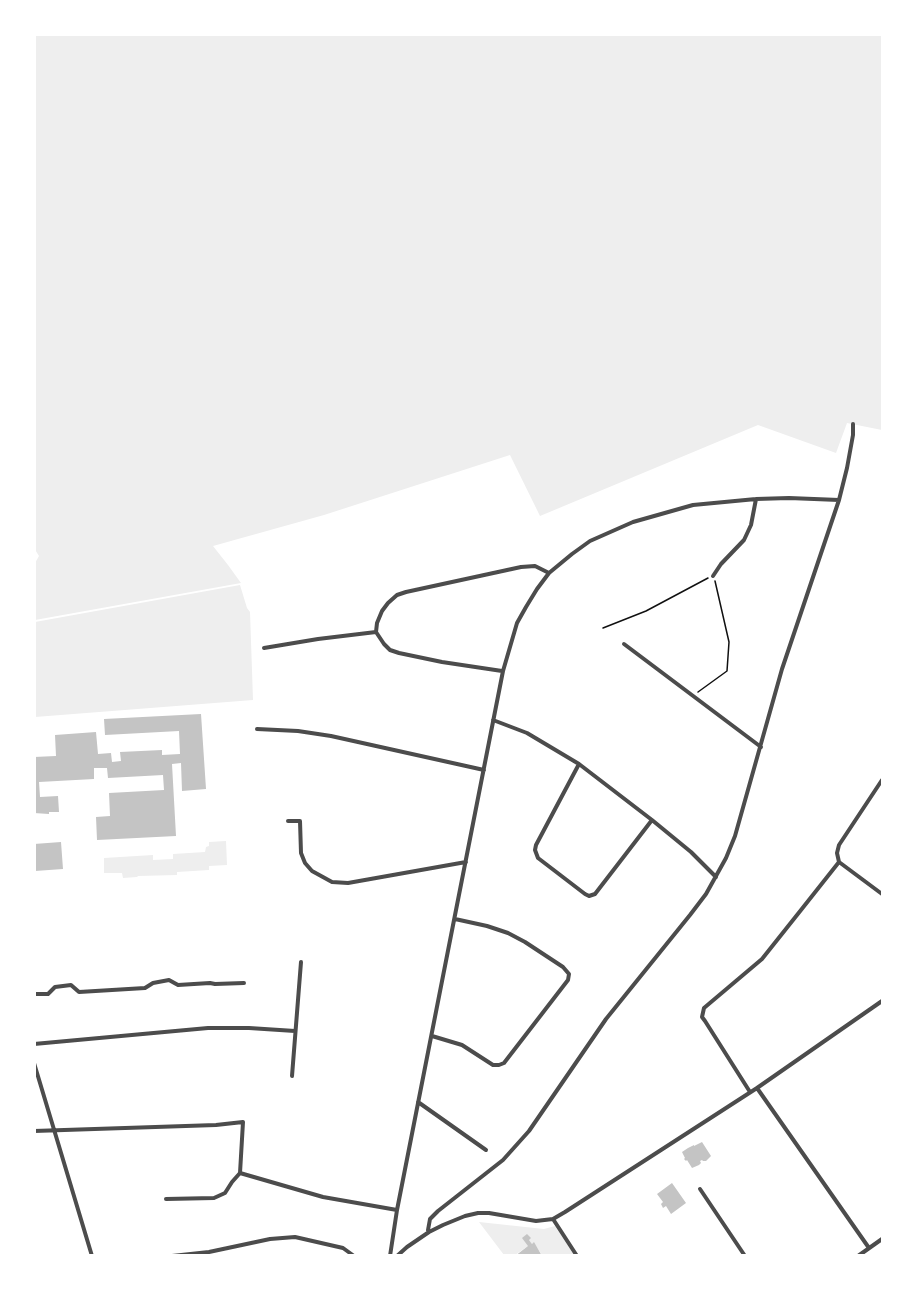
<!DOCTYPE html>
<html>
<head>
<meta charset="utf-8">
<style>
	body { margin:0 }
	#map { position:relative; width:917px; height:1290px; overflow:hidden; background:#fff; font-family:"Public Sans",sans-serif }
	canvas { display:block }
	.frame { position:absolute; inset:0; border:36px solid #fff; pointer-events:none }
</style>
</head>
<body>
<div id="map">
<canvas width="917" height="1290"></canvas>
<div class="frame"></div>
</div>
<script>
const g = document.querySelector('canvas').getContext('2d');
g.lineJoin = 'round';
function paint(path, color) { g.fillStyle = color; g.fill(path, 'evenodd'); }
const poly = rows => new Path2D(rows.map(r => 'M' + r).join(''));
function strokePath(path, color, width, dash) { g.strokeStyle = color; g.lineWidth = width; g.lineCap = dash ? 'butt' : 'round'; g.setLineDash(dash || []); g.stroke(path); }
const green = poly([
	[34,35,882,35,882,430,847,423,836,453,758,425,540,516,510,455,324,515,213,546,228,565,241,583,35,620,35,563,39,556,34,548],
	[240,585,247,608,250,612,253,700,35,717,35,622],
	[226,841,227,865,209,866,209,870,177,872,177,875,138,876,137,877,123,878,122,873,104,873,104,858,153,855,153,860,173,859,173,854,205,852,206,847,209,846,209,842],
	[479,1222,544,1229,555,1226,574,1255,542,1255,534,1243,532,1244,529,1240,527,1235,528,1246,515,1255,504,1255]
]);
const building = poly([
	[201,714,206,789,182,791,181,763,172,764,176,836,97,840,96,817,110,816,109,793,164,790,163,775,108,778,107,768,94,768,94,779,39,782,40,797,58,796,59,812,49,812,49,814,34,813,34,757,56,756,55,735,96,732,98,754,111,753,112,762,121,761,120,752,162,750,162,755,180,754,179,731,105,735,104,719],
	[61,842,63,869,35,871,34,844],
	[702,1142,711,1156,706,1161,703,1161,702,1160,700,1161,701,1163,699,1165,692,1168,687,1160,686,1161,684,1159,685,1158,682,1152,688,1148,694,1145,694,1146],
	[672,1183,686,1203,671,1214,666,1206,663,1208,661,1204,663,1202,657,1194],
	[527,1234,531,1238,529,1240,532,1244,534,1242,542,1256,515,1256,528,1246,522,1238]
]);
const path = poly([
	[603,628,646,611,708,578],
	[698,692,727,671,729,642,715,581]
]);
const minor = poly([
	[713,576,721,564,744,540,751,525,756,499],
	[624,644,761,747],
	[264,648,318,639,376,632],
	[502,671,442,662,399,653,390,650,384,644,376,632,377,623,382,611,388,603,397,595,406,592,521,567,535,566,549,573],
	[493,720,527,733,579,764,652,820,691,852,716,877],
	[257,729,298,731,331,736,484,770],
	[579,764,536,845,535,850,538,858,585,894,589,896,595,894,652,820],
	[288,821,300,821,301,853,305,863,312,871,332,882,348,883,466,862],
	[839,862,882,894],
	[34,994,48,994,55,987,71,985,79,992,145,988,153,983,169,980,178,985,210,983,215,984,244,983],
	[432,1036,462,1045,493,1065,499,1065,504,1063,568,980,569,974,563,967,525,942,508,933,487,926,455,919],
	[34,1044,208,1028,249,1028,295,1031],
	[34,1063,92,1256],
	[292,1076,301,962],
	[757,1088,869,1248],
	[750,1092,705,1021,702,1017,704,1008,762,959,801,910,839,862,837,853,839,845,882,780],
	[418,1102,486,1150],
	[34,1131,216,1125,243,1122,240,1173],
	[700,1189,745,1256],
	[166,1199,214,1198,225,1193,232,1182,240,1173,323,1197,397,1210],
	[553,1219,577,1256],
	[429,1232,428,1230,430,1219,438,1211,503,1160,529,1131,606,1019,690,915,706,894,726,858,735,836,782,669,839,500,847,468,853,435,853,424],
	[172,1256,209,1252,270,1239,295,1237,343,1248,354,1256],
	[390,1256,397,1210,503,671,517,623,526,607,537,589,549,573,572,554,590,541,633,522,693,505,756,499,789,498,839,500],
	[397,1256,407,1247,429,1232,443,1225,465,1216,478,1213,489,1213,536,1221,553,1219,565,1212,757,1088,882,1001],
	[858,1256,882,1239]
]);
paint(green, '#eee');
paint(building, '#c4c4c4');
strokePath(path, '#111', 1.5);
strokePath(minor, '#4c4c4c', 4);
</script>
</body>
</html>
